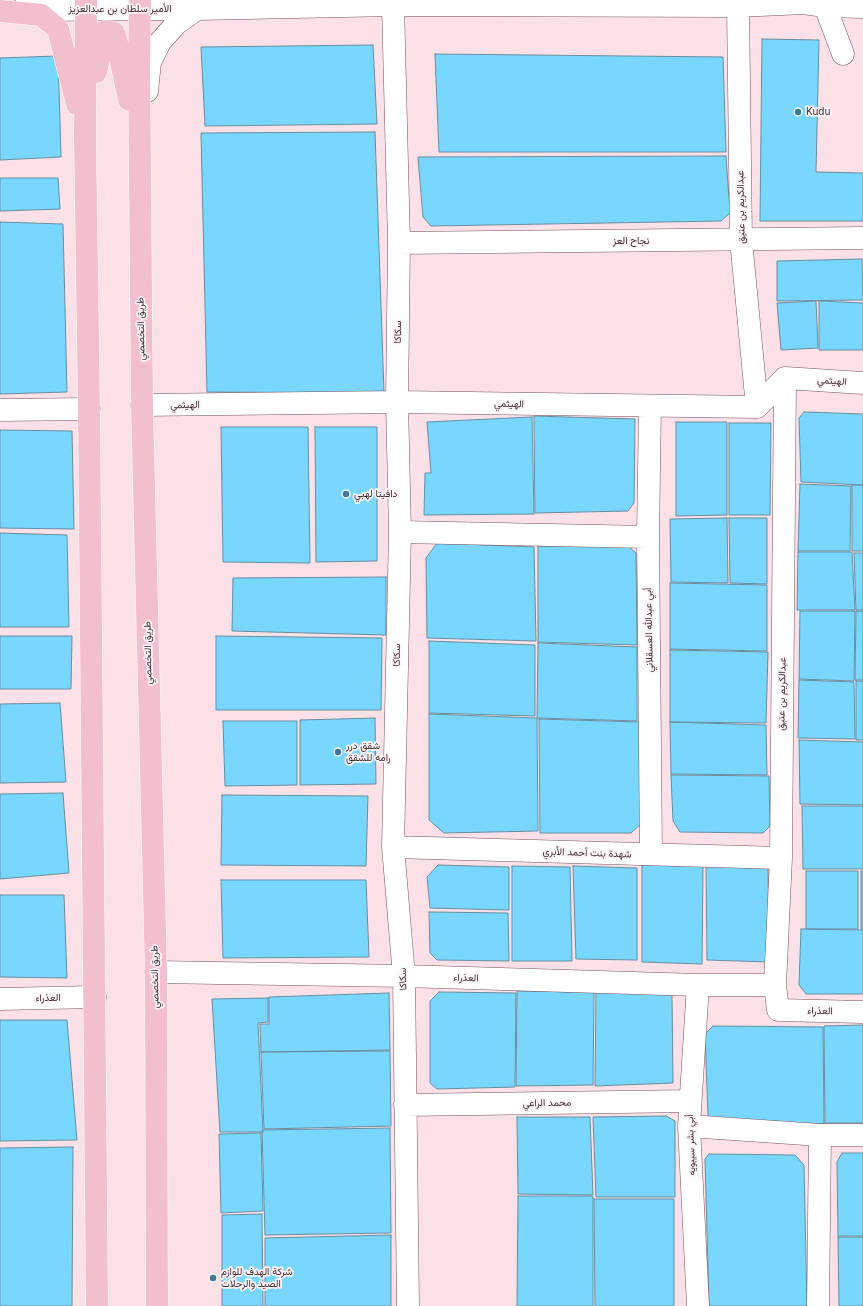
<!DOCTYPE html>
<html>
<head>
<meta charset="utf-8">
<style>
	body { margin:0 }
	canvas { display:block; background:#fae0e7 }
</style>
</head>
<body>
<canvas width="863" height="1306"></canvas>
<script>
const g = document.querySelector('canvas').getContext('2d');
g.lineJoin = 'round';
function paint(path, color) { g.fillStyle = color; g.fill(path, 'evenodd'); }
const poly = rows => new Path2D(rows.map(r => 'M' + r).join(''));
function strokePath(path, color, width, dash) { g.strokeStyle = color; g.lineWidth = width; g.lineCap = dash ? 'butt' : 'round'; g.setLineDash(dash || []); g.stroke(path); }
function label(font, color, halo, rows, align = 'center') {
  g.font = font + ' Inter,Vazirmatn,sans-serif'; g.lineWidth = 3.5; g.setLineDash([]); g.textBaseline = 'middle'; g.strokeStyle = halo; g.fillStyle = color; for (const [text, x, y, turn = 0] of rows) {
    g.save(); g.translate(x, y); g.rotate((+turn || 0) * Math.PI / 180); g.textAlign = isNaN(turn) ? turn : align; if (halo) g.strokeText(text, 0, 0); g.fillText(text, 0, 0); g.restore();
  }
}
const building = poly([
	[762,39,819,40,816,172,863,173,863,221,760,221,762,39],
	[373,45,377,124,205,126,201,47,373,45],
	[435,54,723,57,726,152,439,152,435,54],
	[58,56,61,157,0,160,0,58,58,56],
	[375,132,384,393,207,392,201,133,375,132],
	[726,156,730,213,721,221,431,226,423,217,418,157,726,156],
	[0,178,58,178,60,209,0,211,0,178],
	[0,222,63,224,67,392,0,394,0,222],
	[862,259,863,300,777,301,777,261,862,259],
	[816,301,818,348,781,350,777,303,816,301],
	[819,301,863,303,863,350,819,350,819,301],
	[804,412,863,414,863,485,801,482,799,418,804,412],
	[534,416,635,419,634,503,628,511,535,513,534,416],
	[532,417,534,514,424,515,425,473,431,473,427,422,532,417],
	[676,422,727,422,727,515,676,516,676,422],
	[729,423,771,423,770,515,729,515,729,423],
	[221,427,308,427,310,563,223,562,221,427],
	[315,427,377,427,377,561,316,562,315,427],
	[0,430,72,431,74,529,0,528,0,430],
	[800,484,851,486,850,551,798,551,800,484],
	[852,485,863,485,863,551,852,551,852,485],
	[727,518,728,583,671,582,670,519,727,518],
	[729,518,767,518,767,584,730,583,729,518],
	[0,533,67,535,69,627,0,627,0,533],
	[437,543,534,547,536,641,427,638,426,558,437,543],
	[538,546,628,546,636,553,637,645,538,642,538,546],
	[798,552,852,552,855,610,797,610,798,552],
	[854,553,863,553,863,610,856,610,854,553],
	[386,577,386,635,232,631,233,578,386,577],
	[670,583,767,585,767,651,670,649,670,583],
	[800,611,855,611,854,681,799,679,800,611],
	[856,611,863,611,863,680,855,680,856,611],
	[0,636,72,636,71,689,0,689,0,636],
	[216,636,382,638,381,710,216,710,216,636],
	[429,641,535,645,535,716,429,713,429,641],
	[538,643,637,647,637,721,537,718,538,643],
	[670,650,768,652,766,723,670,722,670,650],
	[799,680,854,682,855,739,798,738,799,680],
	[856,681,863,681,863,740,856,740,856,681],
	[60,703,66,782,0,783,0,704,60,703],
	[429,714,537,718,538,831,444,833,429,820,429,714],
	[375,718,376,784,300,785,300,720,375,718],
	[539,719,640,722,643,822,631,833,540,833,539,719],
	[223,721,297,721,297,785,225,786,223,721],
	[670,722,766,725,767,775,671,774,670,722],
	[799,740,863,742,863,805,800,804,799,740],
	[671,775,769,776,770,826,763,833,680,832,673,821,671,775],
	[63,793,69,873,0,879,0,794,63,793],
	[222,795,368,796,366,866,221,865,222,795],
	[802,806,863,806,863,869,803,869,802,806],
	[438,865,509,867,509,910,430,908,427,877,438,865],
	[642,865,703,866,702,964,642,962,642,865],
	[706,865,768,866,769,962,707,960,706,865],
	[512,866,570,867,572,961,512,961,512,866],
	[573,866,637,868,637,960,576,959,573,866],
	[806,871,858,871,858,929,806,929,806,871],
	[861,871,863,871,863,929,861,929,861,871],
	[221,880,366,880,369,957,223,958,221,880],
	[0,895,64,895,67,978,0,977,0,895],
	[429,912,508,913,509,961,437,960,430,953,429,912],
	[801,929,863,930,863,994,806,994,799,985,801,929],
	[596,990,672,995,673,1083,595,1086,596,990],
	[517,991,594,992,593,1085,516,1086,517,991],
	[439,992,516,993,515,1087,437,1089,430,1083,430,1001,439,992],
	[389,993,390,1050,261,1052,260,1024,269,1024,269,997,389,993],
	[268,998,268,1022,258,1023,263,1132,220,1132,212,999,268,998],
	[0,1020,67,1020,77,1140,0,1141,0,1020],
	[863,1025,863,1123,825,1123,824,1026,863,1025],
	[713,1026,823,1027,824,1124,712,1121,708,1116,705,1034,713,1026],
	[390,1051,391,1126,264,1129,261,1052,390,1051],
	[666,1116,675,1121,675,1197,596,1197,593,1117,666,1116],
	[517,1117,590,1117,593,1195,518,1194,517,1117],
	[390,1128,391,1233,265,1235,262,1130,390,1128],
	[261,1133,263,1211,221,1213,219,1134,261,1133],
	[73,1147,72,1306,0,1306,0,1148,73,1147],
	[842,1153,863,1153,863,1236,838,1236,837,1162,842,1153],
	[709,1154,795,1155,804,1165,807,1306,709,1306,705,1159,709,1154],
	[518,1196,593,1196,593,1306,517,1306,518,1196],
	[594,1199,674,1199,674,1306,595,1306,594,1199],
	[262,1214,263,1306,222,1306,222,1215,262,1214],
	[391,1235,391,1306,265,1306,265,1238,391,1235],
	[838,1237,863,1237,863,1306,839,1306,838,1237]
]);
const minor = poly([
	[393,5,399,243,397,402,400,532,393,847,404,976,408,1306],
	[738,6,741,240,757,407],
	[825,6,843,54],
	[21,10,197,9,393,5,738,6,803,3,825,6,863,7],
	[147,91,150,62,160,42,176,24,197,9],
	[399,243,863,238],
	[785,378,781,858,775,985,778,1010,863,1012],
	[142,405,397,402,757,407,785,378,863,383],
	[650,406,648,537,651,854],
	[0,410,89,409],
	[400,532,648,537],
	[393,847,781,858],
	[156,972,404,976,698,985,775,985],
	[0,999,95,997],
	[405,1105,690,1101],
	[689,1126,820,1135,863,1135],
	[698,1306,689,1126,698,985],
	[818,1306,820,1135]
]);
const major = poly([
	[86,0,85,137,89,409,97,1306],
	[140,0,139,63,142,405,156,972,157,1306],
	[0,11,41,15,58,29,77,104],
	[96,72,104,32,110,32,114,33,117,43,129,100]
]);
const markers = [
	[798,112,4,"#3f7a92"],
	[346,494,4,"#3f7a92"],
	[338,752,4,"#3f7a92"],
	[213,1278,4,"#3f7a92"]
];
const streetNames = [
	["الأمير سلطان بن عبدالعزيز",120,9],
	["عبدالكريم بن عتيق",741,207,-91],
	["نجاح العز",631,241],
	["طريق التخصصي",141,329,-91],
	["سكاكا",398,332,-89],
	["الهيثمي",832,381,4],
	["الهيثمي",509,404,1],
	["الهيثمي",185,405,-1],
	["أبي عبدالله العسقلاني",649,630,-91],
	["طريق التخصصي",148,653,-91],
	["سكاكا",397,655,-89],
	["عبدالكريم بن عتيق",782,694,-89],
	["شهدة بنت أحمد الأبري",587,853,2],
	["طريق التخصصي",155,977,-91],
	["العذراء",466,978,2],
	["سكاكا",403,979,-92],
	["العذراء",48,998,-1],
	["العذراء",820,1011,1],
	["محمد الراعي",547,1103,-1],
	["أبي بشر سيبويه",691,1145,-92]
];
const poiNames = [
	["Kudu",806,112],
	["دافيتا لهبي",354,494],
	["شقق درر",346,746],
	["رامه للشقق",346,758],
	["شركة الهدف للوازم",221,1272],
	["الصيد والرحلات",221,1284]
];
paint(building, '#79d7ff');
strokePath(building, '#688e9f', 1);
strokePath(minor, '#77535d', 23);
strokePath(major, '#fff', 23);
strokePath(minor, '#fff', 22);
strokePath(major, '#f1bfce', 22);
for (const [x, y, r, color] of markers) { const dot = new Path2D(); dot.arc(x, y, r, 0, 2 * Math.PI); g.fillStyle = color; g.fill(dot); strokePath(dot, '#fbf3f5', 1.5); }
label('10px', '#3e2e32', '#fbf3f5', streetNames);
label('10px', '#3e2e32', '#fbf3f5', poiNames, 'left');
</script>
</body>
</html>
